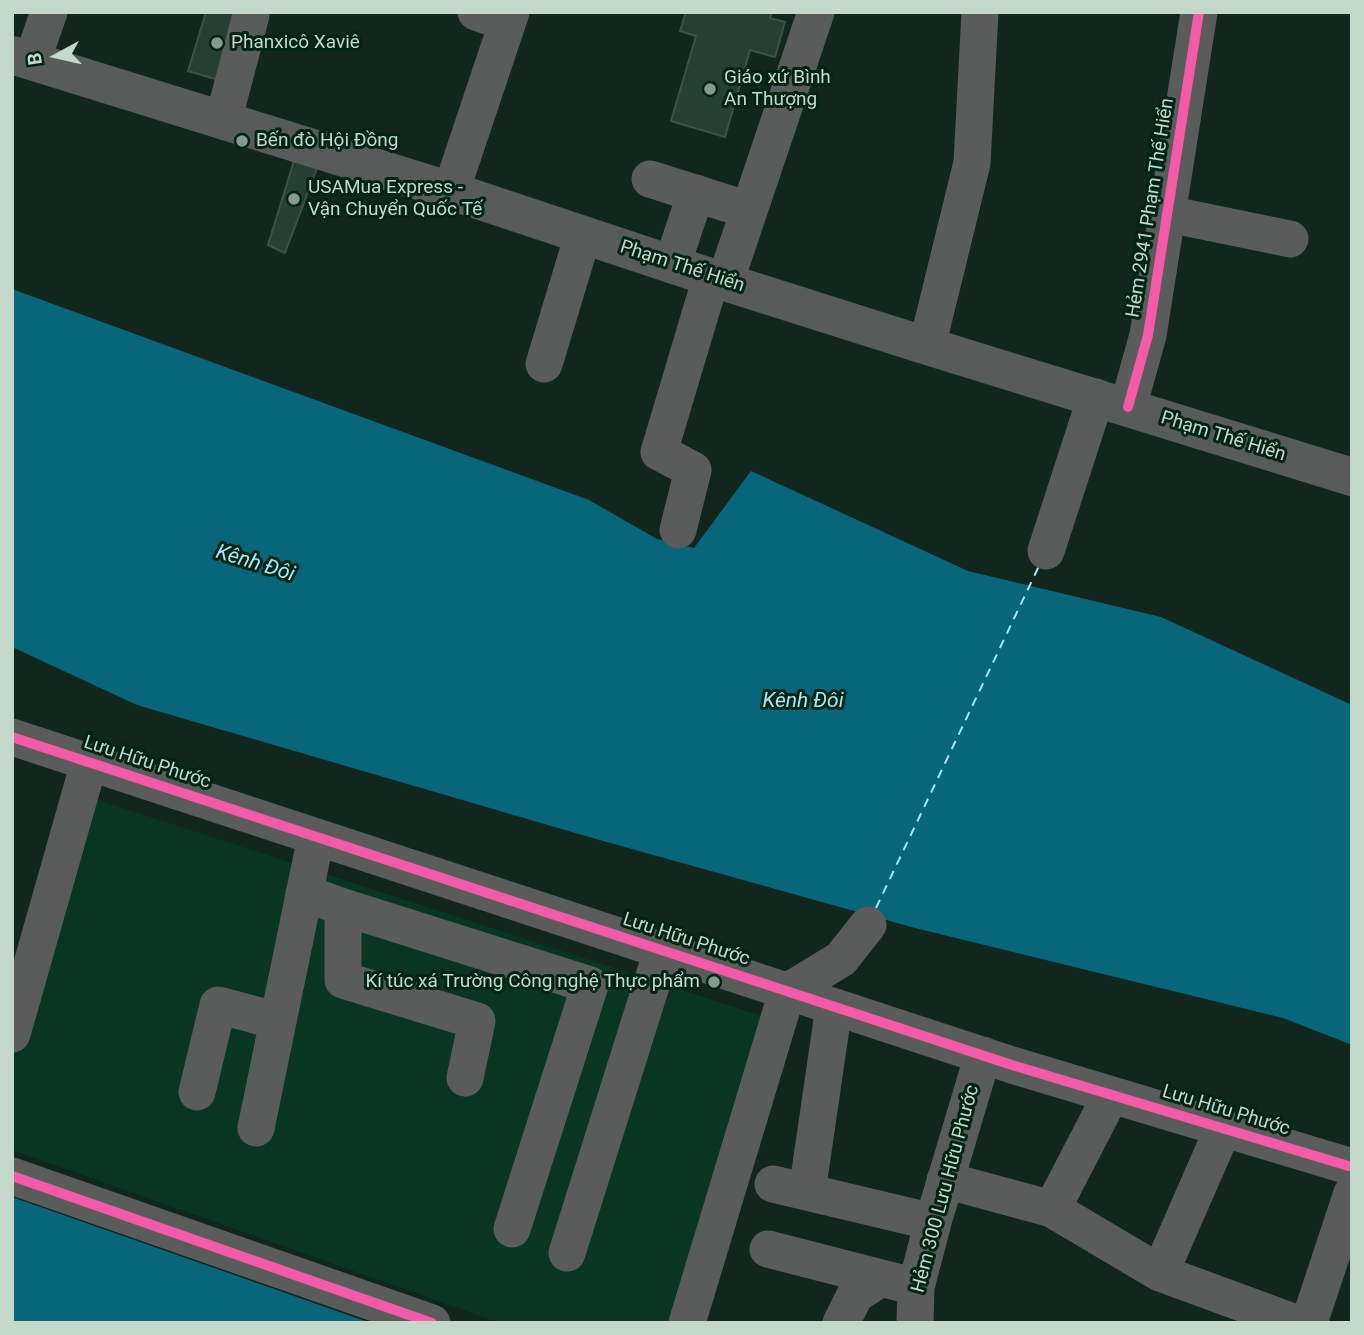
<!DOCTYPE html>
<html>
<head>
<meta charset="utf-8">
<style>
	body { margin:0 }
	#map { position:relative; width:1364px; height:1335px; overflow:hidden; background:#11261c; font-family:Roboto,sans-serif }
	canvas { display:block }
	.frame { position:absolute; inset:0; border:14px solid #c3d7cb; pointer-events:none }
	.north { position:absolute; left:21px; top:21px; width:70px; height:70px; -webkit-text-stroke:5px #002514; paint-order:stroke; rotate:262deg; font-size:19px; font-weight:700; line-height:28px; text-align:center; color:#c3d7cb }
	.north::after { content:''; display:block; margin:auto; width:24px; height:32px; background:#c3d7cb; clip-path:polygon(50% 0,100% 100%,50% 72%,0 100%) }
</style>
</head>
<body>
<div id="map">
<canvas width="1364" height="1335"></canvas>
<div class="frame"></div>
<div class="north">B</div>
</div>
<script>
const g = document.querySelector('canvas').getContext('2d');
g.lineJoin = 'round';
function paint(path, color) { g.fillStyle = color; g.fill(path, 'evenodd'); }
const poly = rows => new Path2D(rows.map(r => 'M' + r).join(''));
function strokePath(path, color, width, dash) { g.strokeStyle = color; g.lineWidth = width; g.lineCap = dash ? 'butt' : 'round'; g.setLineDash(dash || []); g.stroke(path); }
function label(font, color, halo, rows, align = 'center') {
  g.font = font + ' Roboto,sans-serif'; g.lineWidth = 6; g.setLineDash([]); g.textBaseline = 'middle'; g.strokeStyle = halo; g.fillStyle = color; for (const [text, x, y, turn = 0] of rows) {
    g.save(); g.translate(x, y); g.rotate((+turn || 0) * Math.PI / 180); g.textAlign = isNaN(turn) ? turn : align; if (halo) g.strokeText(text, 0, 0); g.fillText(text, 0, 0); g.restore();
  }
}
const built = poly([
	[89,797,771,1019,679,1323,500,1323,12,1150,12,1042]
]);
const water = poly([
	[12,289,589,500,657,539,694,548,751,471,968,571,1161,617,1352,705,1352,1045,1283,1018,915,928,589,837,137,705,12,647],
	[12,1197,371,1323,12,1323]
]);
const ferry = poly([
	[876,908,1039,566]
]);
const building = poly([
	[206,12,239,12,225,82,188,71,206,12],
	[686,12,772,12,770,18,785,22,775,57,750,50,725,137,671,121,696,36,680,31,686,12],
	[298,148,323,152,285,253,268,245,298,148]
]);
const minor = poly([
	[476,12,506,23],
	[32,61,49,12],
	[223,121,251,15],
	[650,179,748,210],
	[451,191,511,12],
	[1168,214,1290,239],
	[672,265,696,193],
	[725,282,816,12],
	[927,346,972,163,980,12],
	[544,364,583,235],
	[1128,407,1148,335,1199,12],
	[678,530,693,470,659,452,711,278],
	[1046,551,1096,397],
	[12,737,1012,1065,1352,1167],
	[304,893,343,907,343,980,477,1021,465,1078],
	[343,907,590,985,512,1229],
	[12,1034,89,763],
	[197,1092,218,1005,278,1021],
	[256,1128,316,837],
	[12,1176,432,1323],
	[945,1180,1052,1209,1160,1273,1296,1323],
	[773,1184,933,1222],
	[807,1192,834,1007],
	[1052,1209,1111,1095],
	[768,1249,916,1287],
	[567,1253,662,951],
	[1160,1273,1223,1129],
	[687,1323,787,992,841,959,868,925],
	[841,1323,855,1295,881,1278],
	[915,1323,916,1287,933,1222,983,1055],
	[1309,1323,1352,1193]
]);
const major = poly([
	[12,55,451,191,725,282,927,346,1352,477]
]);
const cycleway = poly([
	[1128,407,1148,335,1199,12],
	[12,737,1012,1065,1352,1167],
	[12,1176,432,1323]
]);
const markers = [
	[217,43,7,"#85998e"],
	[710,89,7,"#85998e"],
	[242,141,7,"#85998e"],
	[294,199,7,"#85998e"],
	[714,982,7,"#85998e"]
];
const poiNames = [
	["Phanxicô Xaviê",231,43],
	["Giáo xứ Bình",724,78],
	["An Thượng",724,100],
	["Bến đò Hội Đồng",256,141],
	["USAMua Express -",308,188],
	["Vận Chuyển Quốc Tế",308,210],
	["Kí túc xá Trường Công nghệ Thực phẩm",700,982,"right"]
];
const streetNames = [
	["Hẻm 2941 Phạm Thế Hiển",1151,208,-81],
	["Phạm Thế Hiển",682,267,18],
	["Phạm Thế Hiển",1223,437,17],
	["Lưu Hữu Phước",147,763,18],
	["Lưu Hữu Phước",686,940,18],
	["Lưu Hữu Phước",1226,1111,17],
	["Hẻm 300 Lưu Hữu Phước",946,1189,-75]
];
const waterNames = [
	["Kênh Đôi",255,564,17],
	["Kênh Đôi",803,702]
];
paint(built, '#083622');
paint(water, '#076679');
strokePath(ferry, '#a7e7fb', 2, [9, 7]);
paint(building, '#273e33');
strokePath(building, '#405048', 2);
strokePath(minor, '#5a5c5c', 37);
strokePath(major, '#575c5a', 38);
strokePath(cycleway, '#f35aa7', 10);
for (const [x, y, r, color] of markers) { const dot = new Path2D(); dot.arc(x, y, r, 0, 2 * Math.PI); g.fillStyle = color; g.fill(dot); strokePath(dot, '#002514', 2.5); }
label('19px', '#c3d7cb', '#002514', poiNames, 'left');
label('19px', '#c3d7cb', '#002514', streetNames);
label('italic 21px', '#a7e7fb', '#002514', waterNames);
</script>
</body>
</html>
